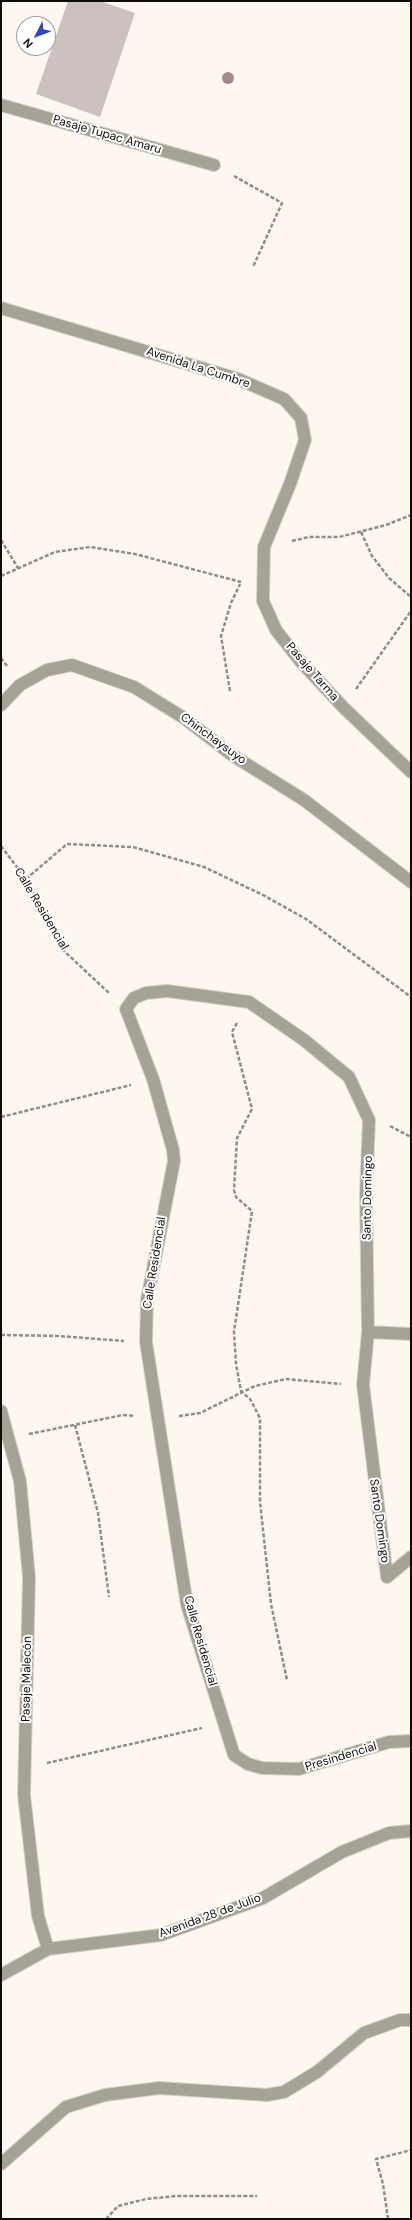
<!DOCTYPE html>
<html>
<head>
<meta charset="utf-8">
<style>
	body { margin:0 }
	#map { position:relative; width:412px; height:2220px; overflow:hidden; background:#fef7ef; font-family:"DM Sans",sans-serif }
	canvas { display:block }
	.frame { position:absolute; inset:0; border:2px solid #0e0b09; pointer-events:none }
	.north { position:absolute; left:16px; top:16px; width:40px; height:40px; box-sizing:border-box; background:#fff; border:1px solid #9f9d9d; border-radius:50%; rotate:228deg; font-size:11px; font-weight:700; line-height:16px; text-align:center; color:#0e0b09 }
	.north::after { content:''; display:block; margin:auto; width:14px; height:18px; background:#2e47b8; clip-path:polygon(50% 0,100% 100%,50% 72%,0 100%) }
</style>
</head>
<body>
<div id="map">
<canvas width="412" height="2220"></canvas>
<div class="frame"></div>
<div class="north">N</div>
</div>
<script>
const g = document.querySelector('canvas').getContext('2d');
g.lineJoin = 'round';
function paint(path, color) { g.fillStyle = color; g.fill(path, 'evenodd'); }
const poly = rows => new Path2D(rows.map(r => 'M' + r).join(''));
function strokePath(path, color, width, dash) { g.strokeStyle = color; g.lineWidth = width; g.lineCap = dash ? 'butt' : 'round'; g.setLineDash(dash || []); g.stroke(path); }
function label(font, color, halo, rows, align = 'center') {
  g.font = font + ' "DM Sans",sans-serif'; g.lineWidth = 4; g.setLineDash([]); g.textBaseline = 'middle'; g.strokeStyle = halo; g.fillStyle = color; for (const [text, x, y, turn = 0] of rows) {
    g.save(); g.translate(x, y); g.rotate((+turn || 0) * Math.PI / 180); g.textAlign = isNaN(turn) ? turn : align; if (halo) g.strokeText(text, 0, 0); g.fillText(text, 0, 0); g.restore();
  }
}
const building = poly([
	[68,1,100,1,135,13,100,117,36,94]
]);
const path = poly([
	[234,176,282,203,253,267],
	[361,532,372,556,389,578,411,597],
	[1,540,18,568],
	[292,541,309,537,339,537,386,525,411,515],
	[1,576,55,552,90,547,135,554,241,582],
	[1,658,7,666],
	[356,689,411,611],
	[230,691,221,636,231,603,240,584],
	[1,846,26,879,63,950,109,993],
	[26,879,67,844,133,847,204,867,263,895,306,919,411,997],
	[237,1023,232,1032,252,1109,237,1138,234,1190,236,1197,252,1211,234,1332,236,1364,241,1391,250,1399,260,1418,260,1502,271,1604,287,1680],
	[1,1117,131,1085],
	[390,1126,411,1137],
	[1,1335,59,1336,124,1341],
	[179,1416,200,1413,255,1386,286,1379,341,1384],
	[75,1425,98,1513,109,1597],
	[29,1434,123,1415,135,1416],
	[47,1763,202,1728],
	[106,2219,118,2206,146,2199,176,2196,257,2196],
	[388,2219,383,2184,376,2159,411,2150]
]);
const street = poly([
	[1,105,214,165],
	[1,308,238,379,284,399,301,418,305,440,290,484,264,547,263,601,276,630,301,662,343,707,411,772],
	[1,705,20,685,47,670,72,665,134,687,184,718,232,755,304,800,411,882],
	[368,1332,411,1334],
	[1,1411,20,1481,29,1577,24,1795,38,1916,48,1949],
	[387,1577,363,1385,368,1332,366,1194,369,1120,349,1077,304,1040,249,1002,167,991,146,993,134,998,126,1009,153,1079,173,1150,174,1161,147,1300,146,1342,187,1605,234,1755,248,1764,262,1768,299,1769,389,1742,411,1741],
	[387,1577,411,1557],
	[1,1975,48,1949,161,1935,263,1898,342,1852,389,1833,411,1831],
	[1,2164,66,2107,105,2095,159,2088,267,2095,284,2092,317,2072,364,2033,400,2020,411,2020]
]);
const trees = [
	[228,78]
];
const streetNames = [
	["Pasaje Tupac Amaru",107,135,16],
	["Avenida La Cumbre",198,368,18],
	["Pasaje Tarma",312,672,49],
	["Chinchaysuyo",213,739,36],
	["Calle Residencial",41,909,59],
	["Santo Domingo",368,1198,-89],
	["Calle Residencial",155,1263,-81],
	["Santo Domingo",379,1521,82],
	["Calle Residencial",200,1641,74],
	["Pasaje Malecón",27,1679,-89],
	["Presindencial",341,1757,-17],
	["Avenida 28 de Julio",210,1916,-20]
];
paint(building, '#ccc1be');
strokePath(street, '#d8d1ca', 14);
strokePath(path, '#918c87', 2.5, [4, 2]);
strokePath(street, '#a5a395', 12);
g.fillStyle = '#a6878b';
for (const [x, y] of trees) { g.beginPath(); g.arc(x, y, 6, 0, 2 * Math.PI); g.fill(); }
label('12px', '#0e0b09', '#fff', streetNames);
</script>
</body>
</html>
